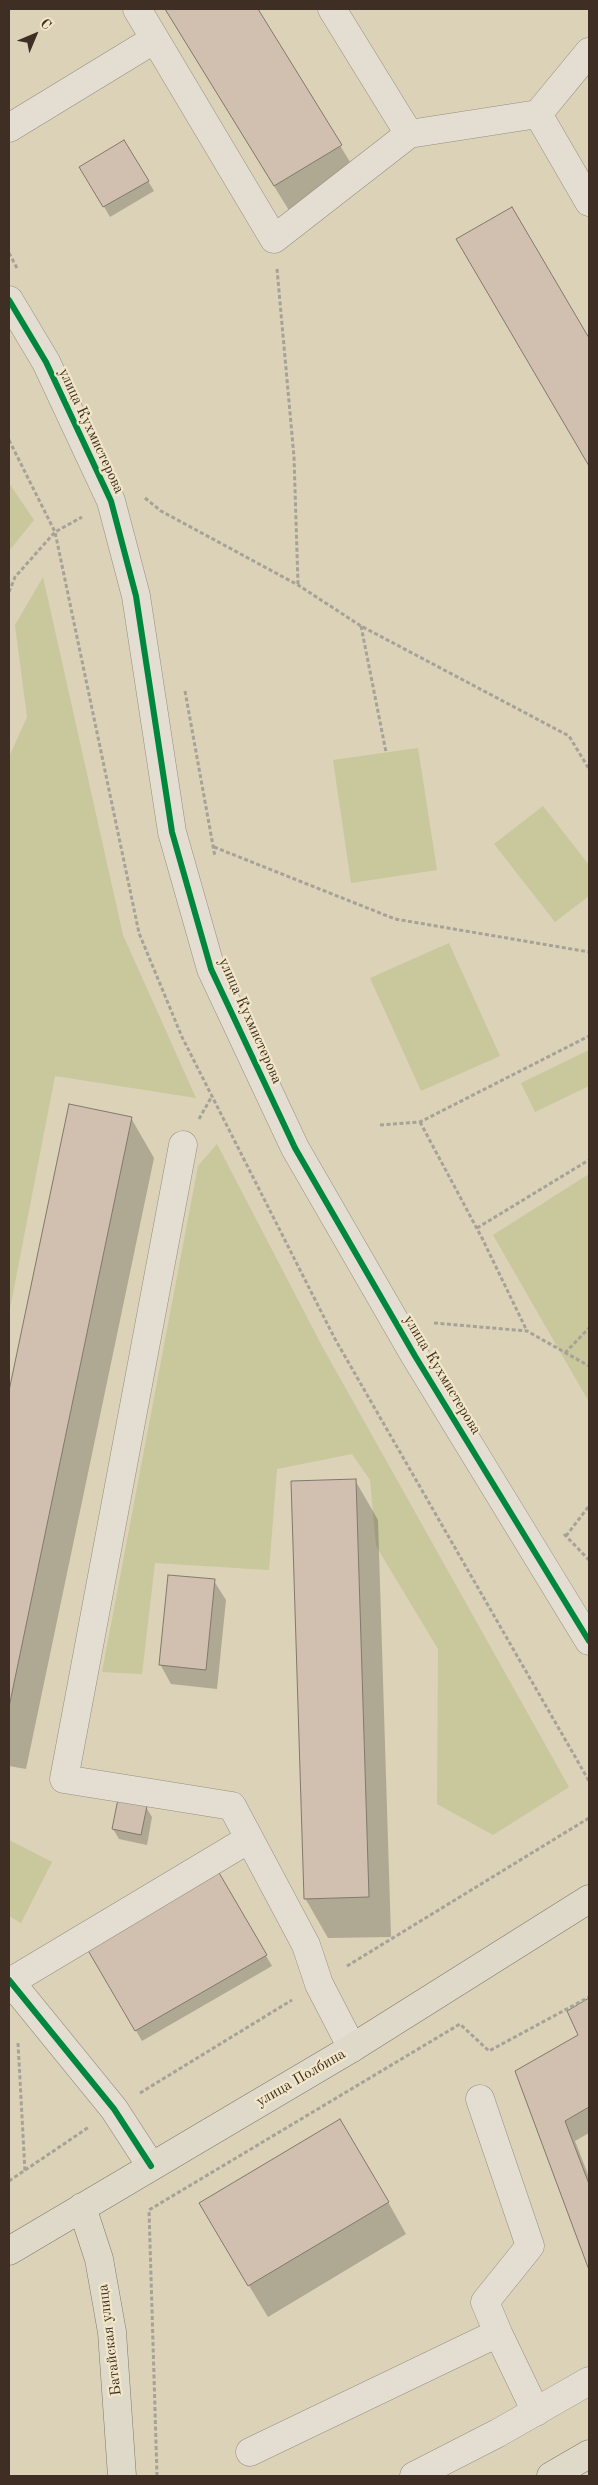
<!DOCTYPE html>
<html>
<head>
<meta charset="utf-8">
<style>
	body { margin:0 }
	#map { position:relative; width:598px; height:2485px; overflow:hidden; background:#dbd2b8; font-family:"Old Standard TT",serif }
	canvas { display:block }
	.frame { position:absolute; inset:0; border:10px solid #3f2e24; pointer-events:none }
	.north { position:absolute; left:10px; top:10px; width:50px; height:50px; -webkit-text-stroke:4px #f1e7c8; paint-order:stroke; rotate:45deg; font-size:14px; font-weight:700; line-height:20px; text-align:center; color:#3f2e24 }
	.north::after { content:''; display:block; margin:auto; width:18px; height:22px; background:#3f2e24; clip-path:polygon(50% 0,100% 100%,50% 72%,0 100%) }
</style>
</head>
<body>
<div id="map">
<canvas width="598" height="2485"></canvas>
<div class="frame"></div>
<div class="north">С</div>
</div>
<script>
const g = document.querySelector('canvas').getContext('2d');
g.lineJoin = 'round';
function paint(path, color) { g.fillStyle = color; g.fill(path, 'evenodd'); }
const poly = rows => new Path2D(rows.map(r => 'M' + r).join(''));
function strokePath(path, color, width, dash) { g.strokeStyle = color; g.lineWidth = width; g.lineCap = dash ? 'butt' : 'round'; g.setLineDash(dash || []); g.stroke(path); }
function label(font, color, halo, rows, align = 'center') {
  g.font = font + ' "Old Standard TT",serif'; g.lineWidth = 4.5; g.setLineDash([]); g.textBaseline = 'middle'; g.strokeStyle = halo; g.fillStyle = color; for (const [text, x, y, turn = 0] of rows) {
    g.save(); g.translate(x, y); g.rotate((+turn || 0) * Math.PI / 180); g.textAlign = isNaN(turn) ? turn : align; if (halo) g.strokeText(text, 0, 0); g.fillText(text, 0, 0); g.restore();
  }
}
const green = poly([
	[9,483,34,520,9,551],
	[43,577,123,935,196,1098,55,1076,9,1314,9,757,27,717,15,625],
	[418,748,437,870,351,883,333,760],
	[543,806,589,865,589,896,555,922,494,844],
	[449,943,500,1056,421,1091,370,978],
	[589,1050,589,1086,535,1112,521,1083],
	[217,1144,322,1346,569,1787,493,1835,437,1804,438,1649,376,1546,370,1480,352,1454,277,1469,269,1570,155,1563,142,1674,102,1672,198,1166],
	[589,1174,589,1402,493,1235],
	[9,1840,52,1862,21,1923,9,1916]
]);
const shadow = poly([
	[165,9,257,9,364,185,298,225],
	[124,141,154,191,110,217,81,167],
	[512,209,589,340,589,464,481,279],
	[70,1105,131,1118,154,1158,26,1769,9,1766,9,1397],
	[355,1480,378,1520,391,1937,328,1938,305,1898],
	[214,1581,226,1600,217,1689,171,1684,160,1664],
	[146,1807,152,1817,147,1845,119,1839,113,1829],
	[217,1872,272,1966,142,2041,88,1948],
	[589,1999,589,2133,575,2141,589,2177,589,2266,516,2072,579,2036,568,2011],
	[388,2202,406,2234,268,2317,219,2236]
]);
const building = poly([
	[165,9,258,9,342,145,274,186,165,9],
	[124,140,149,181,103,207,79,167,124,140],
	[512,207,589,338,589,466,456,239,512,207],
	[69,1104,132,1117,9,1707,9,1391,69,1104],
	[356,1479,369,1897,304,1899,291,1481,356,1479],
	[168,1575,215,1579,206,1670,159,1665,168,1575],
	[118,1799,147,1806,141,1835,112,1829,118,1799],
	[218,1871,267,1955,135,2031,86,1947,218,1871],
	[589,1998,589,2107,565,2121,589,2184,589,2270,515,2071,578,2035,567,2011,589,1998],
	[340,2119,389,2202,248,2286,199,2203,340,2119]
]);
const path = poly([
	[9,253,18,270],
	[277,269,294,457,298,584],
	[9,440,55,532,139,933,182,1037,335,1339,589,1781],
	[145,498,161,511,298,585,361,626,569,736,589,769],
	[9,592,15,577,55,532,82,517],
	[361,626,386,752],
	[185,691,215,857],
	[214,847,395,919,589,952],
	[199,1119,212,1096],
	[420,1122,482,1238,527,1331],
	[380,1125,420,1122,589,1036],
	[477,1228,589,1160],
	[434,1323,527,1331,589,1366],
	[565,1353,589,1328],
	[564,1534,589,1560],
	[566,1536,589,1506],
	[347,1966,589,1818],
	[18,2043,25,2172],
	[140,2093,292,2000],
	[9,2181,89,2127],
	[157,2476,149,2210,460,2024,489,2051,589,1997]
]);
const minor = poly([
	[137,9,274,239,409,134],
	[332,9,409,134,538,114],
	[589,52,538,114,589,202],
	[9,128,155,39],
	[9,300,46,362,111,501,136,596,172,832,211,969,295,1148,415,1356,589,1641],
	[183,1145,64,1779,232,1806,306,1945,319,1984,352,2048],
	[9,1980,114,2109,151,2166],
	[10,1982,249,1839],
	[480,2099,530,2246,485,2302,498,2333],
	[250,2452,498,2333,536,2412],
	[414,2476,498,2433,589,2381]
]);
const major = poly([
	[82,2207,99,2259,112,2332,122,2476],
	[9,2251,352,2048,589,1899],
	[551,2476,589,2454]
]);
const cycleway = poly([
	[9,300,46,362,111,501,136,596,172,832,211,969,295,1148,415,1356,589,1641],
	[9,1980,114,2109,151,2166]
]);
const streetNames = [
	["улица Кухмистерова",91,431,65],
	["улица Кухмистерова",250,1021,66],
	["улица Кухмистерова",442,1375,59],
	["улица Полбина",301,2078,-30],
	["Батайская улица",110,2340,-97]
];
paint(green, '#c9c79c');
paint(shadow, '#0003');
paint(building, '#d1c0b0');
strokePath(building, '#80796c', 1);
strokePath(minor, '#968f80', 29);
strokePath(major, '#80796c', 29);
strokePath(path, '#a7a298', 3, [4, 2.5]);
strokePath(minor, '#e3ded1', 28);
strokePath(major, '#ded9c9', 28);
strokePath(cycleway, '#00873e', 6);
label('15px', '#3f2e24', '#f1e7c8', streetNames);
</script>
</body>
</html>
